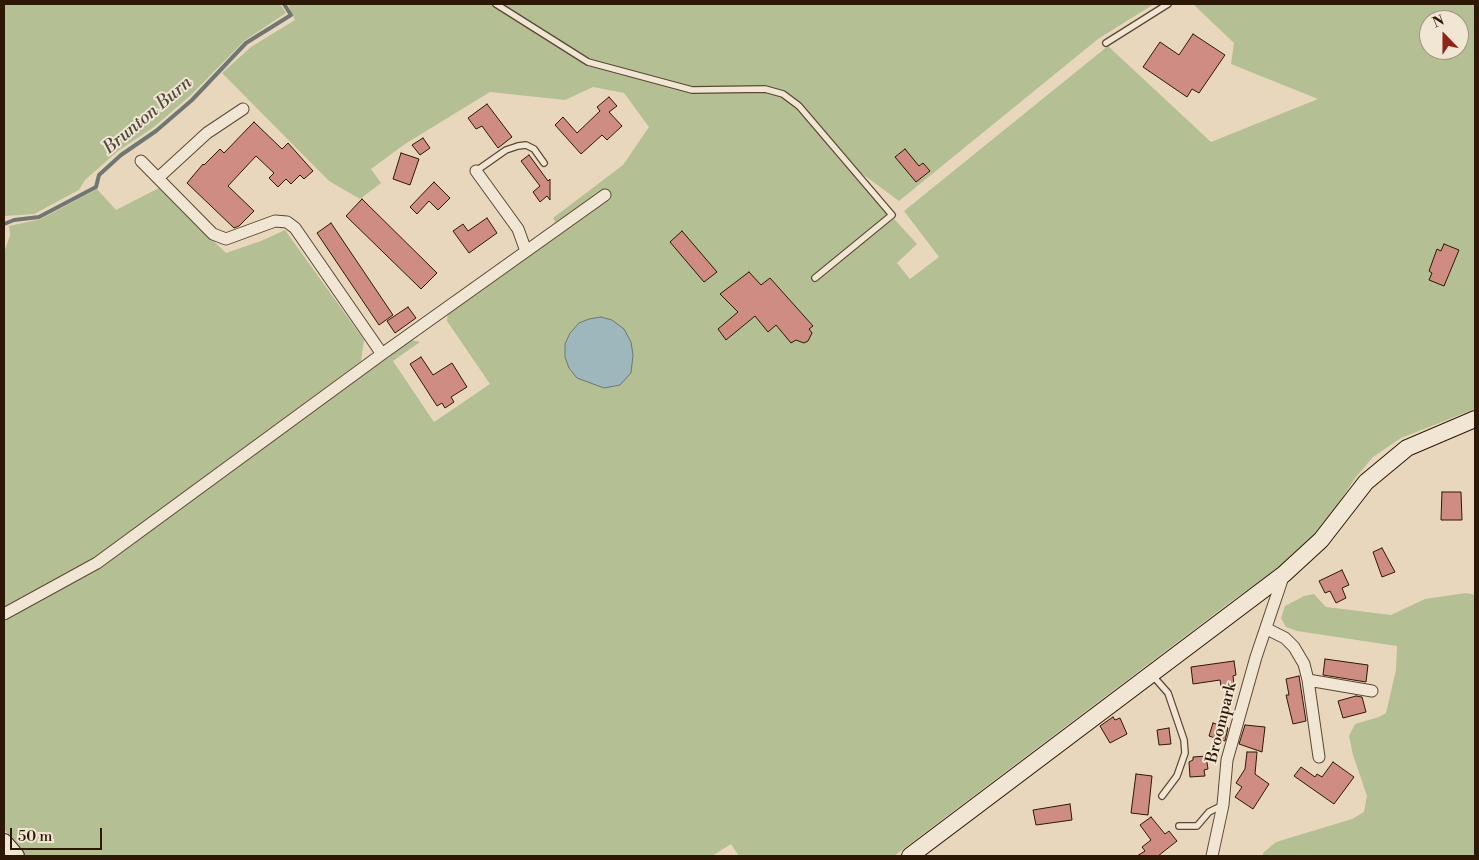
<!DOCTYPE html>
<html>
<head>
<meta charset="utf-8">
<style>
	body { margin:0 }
	#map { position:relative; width:1479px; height:860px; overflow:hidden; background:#e9d7bd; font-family:"Libre Bodoni",serif }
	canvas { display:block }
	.frame { position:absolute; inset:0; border:5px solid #2d1806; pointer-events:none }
	.north { position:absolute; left:1419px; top:10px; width:50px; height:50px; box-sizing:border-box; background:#f1e5d4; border:1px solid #a39382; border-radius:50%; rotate:338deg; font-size:14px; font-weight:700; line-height:20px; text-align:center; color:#2d1806 }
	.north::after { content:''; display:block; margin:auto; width:18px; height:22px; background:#8f2418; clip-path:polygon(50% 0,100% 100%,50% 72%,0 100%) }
	.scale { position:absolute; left:10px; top:828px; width:92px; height:22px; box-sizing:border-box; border:2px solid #2d1806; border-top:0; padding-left:6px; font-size:15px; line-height:18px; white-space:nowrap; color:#2d1806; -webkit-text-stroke:4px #f1e5d4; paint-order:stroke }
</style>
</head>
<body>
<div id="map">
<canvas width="1479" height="860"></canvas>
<div class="frame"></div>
<div class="north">N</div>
<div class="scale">50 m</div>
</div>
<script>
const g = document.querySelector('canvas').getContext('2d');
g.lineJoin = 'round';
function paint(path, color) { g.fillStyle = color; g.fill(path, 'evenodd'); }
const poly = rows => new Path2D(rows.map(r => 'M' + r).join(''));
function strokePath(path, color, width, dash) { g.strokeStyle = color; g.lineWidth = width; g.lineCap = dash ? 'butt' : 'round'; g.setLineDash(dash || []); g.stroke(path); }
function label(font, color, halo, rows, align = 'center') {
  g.font = font + ' "Libre Bodoni",serif'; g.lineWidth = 4; g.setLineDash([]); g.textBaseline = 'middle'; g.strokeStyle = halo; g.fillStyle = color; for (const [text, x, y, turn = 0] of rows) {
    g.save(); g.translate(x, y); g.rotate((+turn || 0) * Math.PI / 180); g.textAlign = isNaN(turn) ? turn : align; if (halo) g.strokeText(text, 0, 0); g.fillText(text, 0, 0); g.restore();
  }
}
const green = poly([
	[4,4,280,4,286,13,244,41,191,95,154,127,118,151,85,180,79,190,34,214,5,216],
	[288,4,1154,4,1098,39,899,201,834,153,917,244,897,263,910,279,939,257,904,211,1108,46,1211,142,1318,99,1231,64,1234,43,1193,4,1475,4,1475,409,1401,438,1373,457,1356,477,1322,528,1291,559,1233,600,894,856,739,856,731,844,712,856,26,856,4,829,4,619,101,567,356,376,411,340,420,342,393,361,434,422,490,384,447,321,448,312,562,233,553,218,623,165,649,127,624,93,593,87,565,100,490,92,405,144,371,169,381,183,360,199,329,181,222,73,251,47,295,20],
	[1429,20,1459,20,1459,50,1429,50],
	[159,188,226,253,261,241,285,230,364,340,361,361,93,559,4,607,4,253,10,235,9,226,41,219,97,189,116,210],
	[1466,593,1475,595,1475,856,1263,856,1263,853,1276,842,1352,819,1364,812,1367,796,1353,755,1349,736,1355,724,1379,717,1386,713,1396,670,1397,646,1297,631,1286,627,1281,618,1285,606,1304,596,1314,594,1326,607,1391,615,1425,599]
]);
const water = poly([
	[601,317,612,320,624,329,631,342,633,355,631,373,620,385,604,388,577,378,569,368,565,357,565,344,570,333,579,323,589,319,601,317]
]);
const stream = poly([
	[4,224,14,220,39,217,96,187,99,175,121,155,156,131,192,100,246,43,291,15,284,4]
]);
const building = poly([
	[1193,34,1225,55,1199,93,1192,89,1187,97,1143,67,1160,42,1179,55,1193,34],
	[609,97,617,106,609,112,622,126,607,140,602,135,581,154,555,125,563,117,577,133,600,111,597,107,609,97],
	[487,104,512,137,498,148,482,126,476,129,468,118,487,104],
	[254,122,282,149,288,143,313,171,304,179,300,175,291,184,286,179,278,187,269,178,274,173,256,156,228,186,254,211,239,226,234,228,187,183,203,164,204,165,220,149,224,153,254,122],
	[423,138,430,148,420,155,412,145,423,138],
	[905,149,919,166,923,163,930,171,916,182,895,157,905,149],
	[401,153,419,159,410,185,393,179,401,153],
	[529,155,548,181,550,179,550,200,547,196,540,202,533,192,540,186,521,161,529,155],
	[434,182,450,198,438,210,429,201,417,214,410,207,434,182],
	[362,199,437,273,421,289,346,216,362,199],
	[487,218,497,233,469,253,453,231,463,224,468,231,487,218],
	[331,223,393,315,379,325,317,233,331,223],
	[682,231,717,272,704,282,670,242,682,231],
	[1444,244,1459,250,1444,286,1429,280,1432,273,1429,271,1437,249,1441,251,1444,244],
	[749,272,761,285,770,278,813,326,809,329,812,333,808,341,804,343,796,340,791,343,776,325,768,332,755,316,726,340,718,329,738,312,720,294,749,272],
	[408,307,416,318,395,333,387,321,408,307],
	[421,357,433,375,452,363,467,387,451,397,454,402,445,408,442,403,437,406,410,364,421,357],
	[1442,492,1461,492,1462,520,1441,520,1442,492],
	[1382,548,1395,572,1382,577,1373,552,1382,548],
	[1342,570,1349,585,1342,588,1346,598,1336,603,1330,591,1325,593,1319,581,1342,570],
	[1325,659,1368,665,1366,682,1323,675,1325,659],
	[1234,661,1236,675,1233,676,1234,684,1221,686,1220,680,1193,684,1191,667,1234,661],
	[1299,676,1306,721,1293,724,1286,695,1289,695,1286,679,1299,676],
	[1356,696,1362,697,1366,712,1343,718,1338,701,1356,696],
	[1113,717,1115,720,1120,718,1127,734,1110,743,1100,726,1113,717],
	[1213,723,1228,728,1225,741,1209,736,1213,723],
	[1245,725,1265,727,1262,752,1239,744,1245,725],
	[1169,728,1171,744,1159,745,1157,730,1169,728],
	[1247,752,1257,752,1255,774,1269,784,1253,809,1235,797,1242,787,1236,783,1245,769,1247,752],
	[1206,756,1208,769,1204,770,1205,776,1190,777,1189,762,1193,760,1193,757,1206,756],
	[1333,762,1354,777,1334,804,1294,776,1301,767,1315,777,1317,774,1322,777,1333,762],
	[1136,774,1152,776,1148,815,1131,813,1136,774],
	[1070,804,1072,820,1036,825,1033,810,1070,804],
	[1151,817,1165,834,1169,831,1177,841,1158,856,1137,856,1145,851,1142,847,1151,840,1140,825,1151,817]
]);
const lane = poly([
	[496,4,588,62,692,90,765,89,783,94,799,106,892,215,815,278],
	[1106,43,1168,4],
	[476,171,506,150,518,146,526,145,534,149,544,163],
	[1153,676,1168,693,1184,740,1185,753,1177,776,1162,796],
	[1179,826,1197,826,1209,812,1223,805]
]);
const street = poly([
	[141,161,213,234,226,239,275,221,287,222,295,228,382,354],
	[476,171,518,229,526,251],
	[158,178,207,133,243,109],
	[4,614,97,563,382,354,605,195],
	[1267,629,1285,638,1294,647,1304,664,1308,680,1319,757],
	[1308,680,1372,691],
	[1212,856,1223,805,1227,760,1256,657,1284,574]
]);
const secondary = poly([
	[4,842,16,856],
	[910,856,1284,574,1321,540,1366,482,1407,448,1475,419]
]);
const streetNames = [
	["Broompark",1222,723,-76]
];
const waterNames = [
	["Brunton Burn",148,116,-40]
];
paint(green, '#b4bf93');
paint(water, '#9db7bc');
strokePath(water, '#707773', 1);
strokePath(stream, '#707773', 4);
paint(building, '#cf8c83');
strokePath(building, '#2d1806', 1);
strokePath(lane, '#5c4834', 8);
strokePath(street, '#5c4834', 13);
strokePath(secondary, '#2d1806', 18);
strokePath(lane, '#f1e5d4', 5.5);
strokePath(street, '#f1e5d4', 11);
strokePath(secondary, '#f1e5d4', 16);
label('16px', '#2d1806', '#f1e5d4', streetNames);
label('italic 18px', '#4f483d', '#f1e5d4', waterNames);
</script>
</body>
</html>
